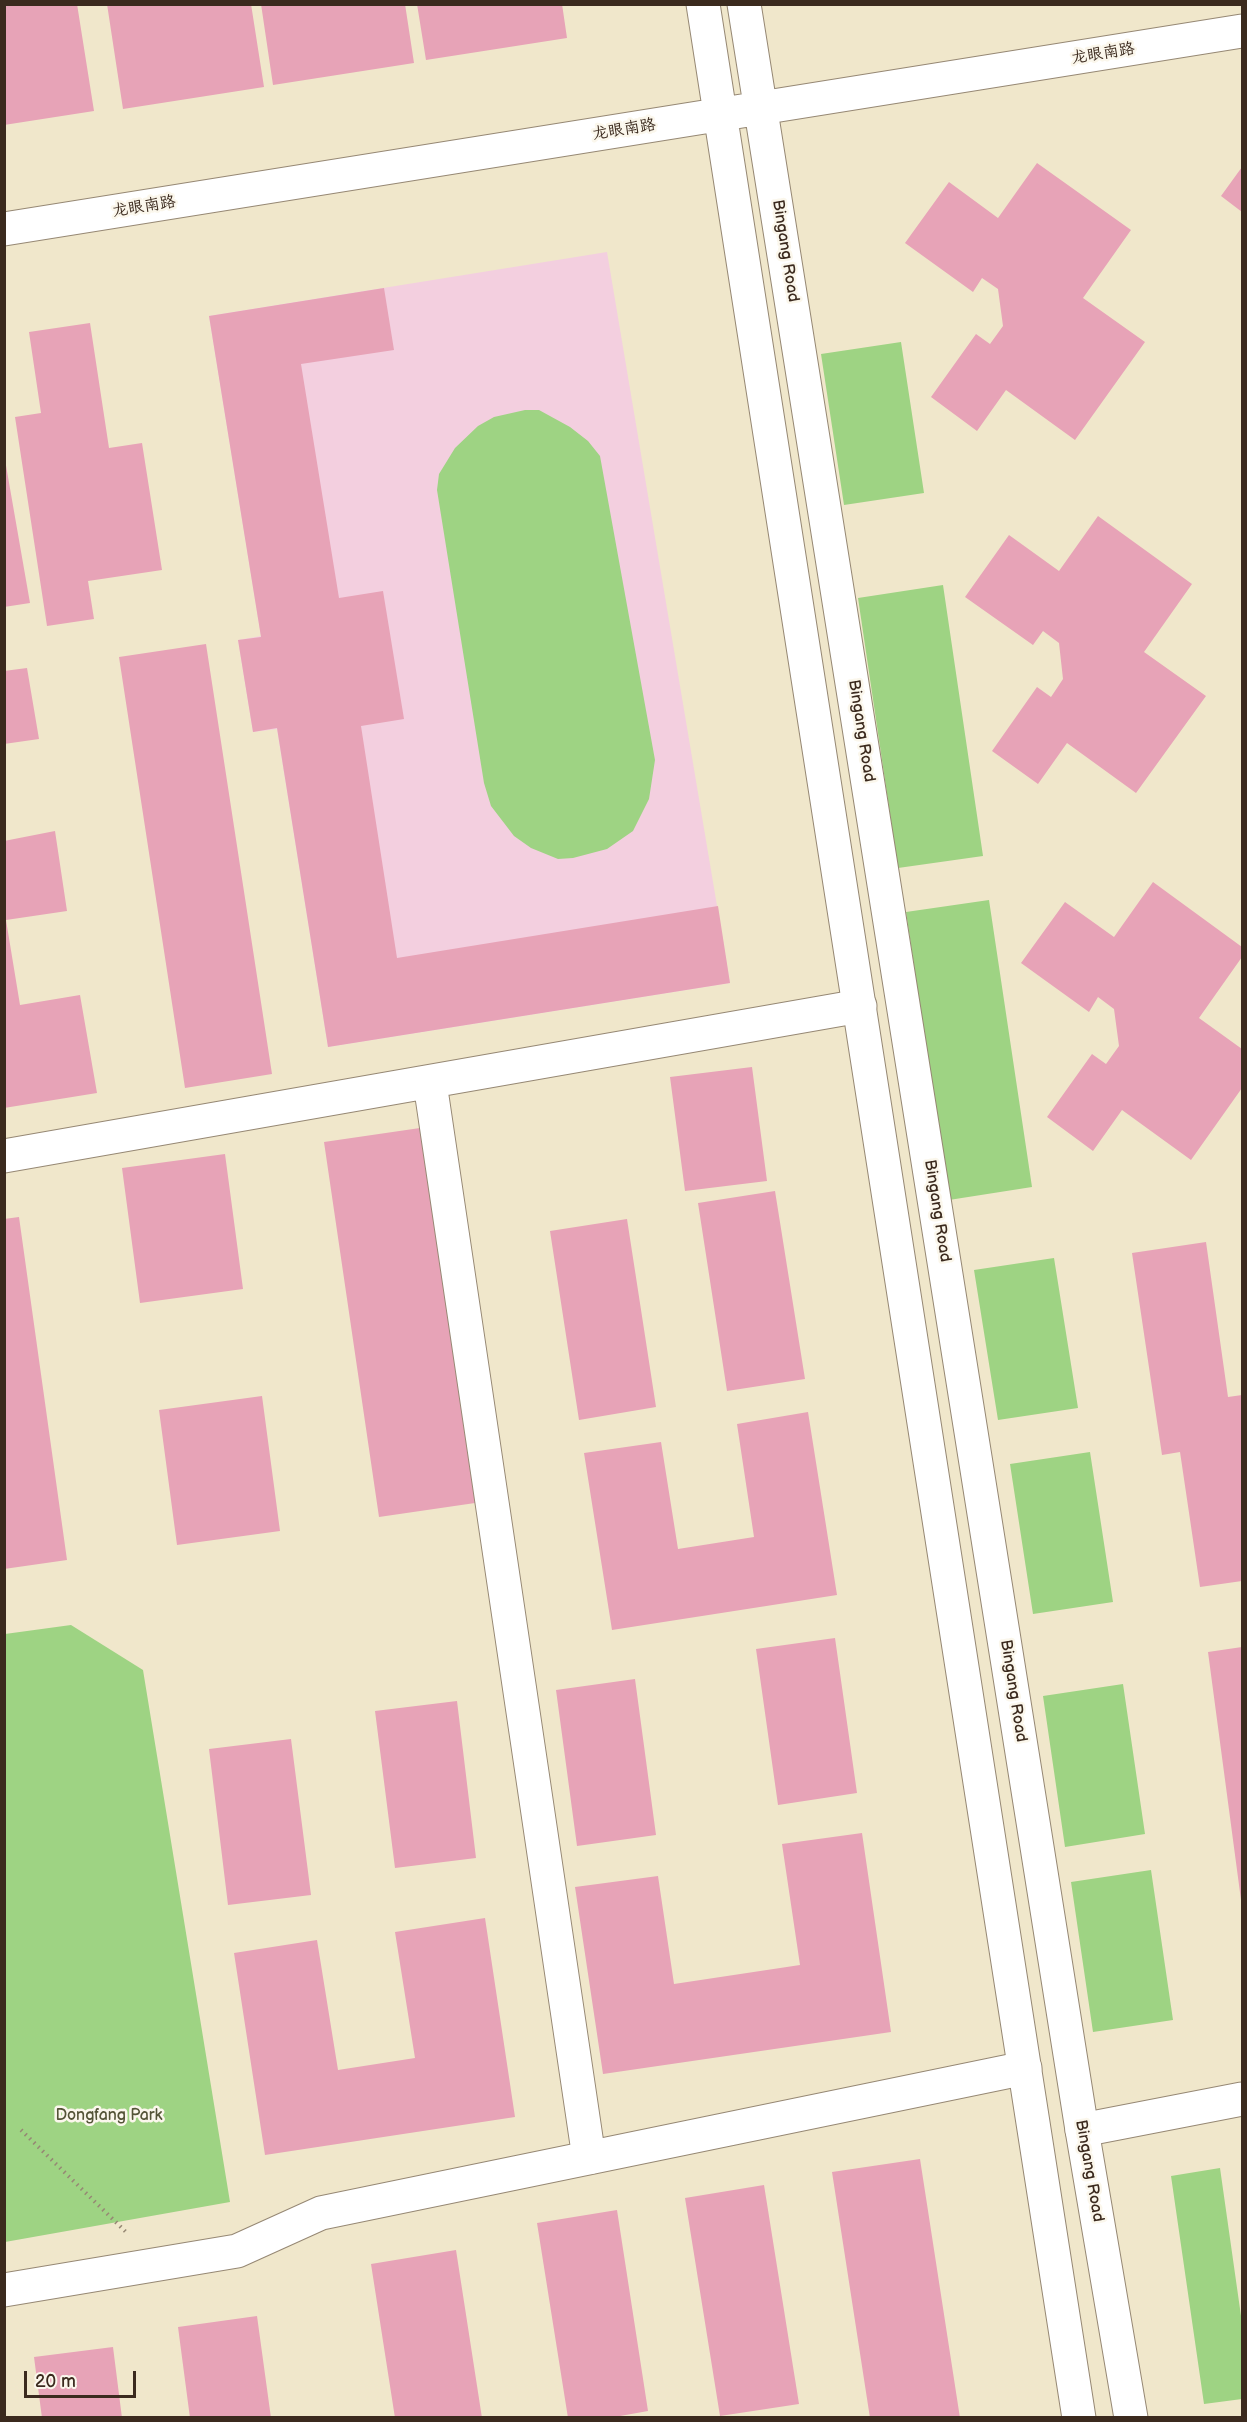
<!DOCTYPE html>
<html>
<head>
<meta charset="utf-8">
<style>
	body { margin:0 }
	#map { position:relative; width:1247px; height:2422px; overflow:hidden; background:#f0e7cb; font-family:"Balsamiq Sans",sans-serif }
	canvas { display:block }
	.frame { position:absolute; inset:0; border:6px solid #3b2a1e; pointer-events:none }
	.scale { position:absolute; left:24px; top:2371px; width:112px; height:27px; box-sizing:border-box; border:3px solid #3b2a1e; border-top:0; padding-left:8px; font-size:18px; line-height:21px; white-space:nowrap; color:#3b2a1e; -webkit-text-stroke:4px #fbf7ec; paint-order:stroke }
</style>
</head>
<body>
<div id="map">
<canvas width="1247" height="2422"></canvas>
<div class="frame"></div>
<div class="scale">20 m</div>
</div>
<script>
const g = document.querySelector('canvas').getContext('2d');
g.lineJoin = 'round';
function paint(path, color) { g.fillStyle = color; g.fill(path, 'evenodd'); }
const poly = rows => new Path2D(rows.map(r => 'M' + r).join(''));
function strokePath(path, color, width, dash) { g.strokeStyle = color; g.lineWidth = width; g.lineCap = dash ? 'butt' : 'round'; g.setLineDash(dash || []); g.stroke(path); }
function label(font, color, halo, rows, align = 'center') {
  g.font = font + ' "Balsamiq Sans","LXGW WenKai TC",sans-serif'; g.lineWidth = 5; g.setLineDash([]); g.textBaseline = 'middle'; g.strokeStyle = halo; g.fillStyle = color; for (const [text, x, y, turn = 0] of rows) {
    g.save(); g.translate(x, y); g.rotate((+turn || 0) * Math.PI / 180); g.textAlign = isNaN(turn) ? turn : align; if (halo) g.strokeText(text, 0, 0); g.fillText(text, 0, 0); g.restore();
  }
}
const built = poly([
	[607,252,730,983,328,1047,277,729,253,732,238,640,261,636,209,316]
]);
const green = poly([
	[901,342,924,493,844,505,821,354],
	[525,410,539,410,570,427,588,441,600,456,655,760,649,799,633,831,607,849,573,858,558,859,531,848,514,836,491,806,484,783,437,490,439,474,455,448,478,426,494,417],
	[943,585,983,856,898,868,858,598],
	[989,900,1032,1187,949,1200,906,912],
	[1054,1258,1078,1408,998,1420,974,1270],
	[1090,1452,1113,1602,1033,1614,1010,1464],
	[71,1625,143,1670,230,2202,5,2242,5,1634],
	[1123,1684,1145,1834,1065,1847,1043,1696],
	[1151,1870,1173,2020,1093,2032,1071,1882],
	[1220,2168,1242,2323,1242,2399,1204,2404,1171,2176]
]);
const building = poly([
	[4,4,77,4,94,111,4,125],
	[107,4,251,4,264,87,123,109],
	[261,4,405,4,414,63,273,85],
	[417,4,562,4,567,38,426,60],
	[1037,163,1131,230,1083,298,1145,342,1075,440,1006,390,977,431,931,397,976,334,990,344,1003,326,998,289,982,278,973,292,905,243,949,182,998,218],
	[1242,167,1242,212,1221,196],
	[384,288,394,350,301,364,339,598,383,591,404,719,361,726,397,958,718,906,730,983,328,1047,277,728,253,732,238,640,261,637,209,316],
	[90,323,109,448,142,443,162,570,88,581,94,619,47,626,15,417,41,413,29,332],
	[4,454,30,603,4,607],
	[1098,516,1192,584,1144,652,1206,696,1136,793,1067,743,1038,784,992,751,1037,687,1051,697,1063,679,1059,643,1043,631,1033,645,965,597,1009,535,1059,571],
	[206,644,272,1074,185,1088,119,657],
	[27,668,39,739,4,744,4,671],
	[55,831,67,911,6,920,20,1005,80,995,97,1093,4,1108,4,841],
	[1153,882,1242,947,1242,957,1199,1018,1242,1049,1242,1088,1191,1160,1122,1110,1093,1151,1047,1117,1092,1054,1106,1064,1119,1046,1114,1009,1098,997,1089,1012,1021,963,1065,902,1114,937],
	[752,1067,767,1181,685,1191,670,1077],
	[420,1128,475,1503,379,1517,324,1142],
	[225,1154,243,1289,140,1303,122,1168],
	[775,1191,805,1379,727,1391,698,1203],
	[19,1217,67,1560,4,1569,4,1219],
	[627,1219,656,1407,579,1420,550,1231],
	[1206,1242,1228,1397,1242,1395,1242,1581,1200,1587,1180,1452,1162,1455,1132,1253],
	[262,1396,280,1531,177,1545,159,1410],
	[808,1412,837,1595,612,1630,584,1453,661,1442,678,1549,754,1537,737,1424],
	[835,1638,857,1793,778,1805,756,1649],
	[1242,1647,1242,1900,1241,1900,1208,1652],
	[635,1679,656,1835,577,1846,556,1690],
	[457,1701,476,1858,395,1868,375,1711],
	[291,1739,311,1895,228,1905,209,1749],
	[862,1833,891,2032,603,2074,575,1887,658,1876,674,1984,800,1965,782,1844],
	[485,1918,515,2117,265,2155,234,1953,317,1940,338,2070,415,2058,395,1932],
	[920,2159,960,2418,870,2418,832,2172],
	[764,2185,799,2404,720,2416,685,2198],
	[617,2210,648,2411,609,2418,568,2418,537,2223],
	[456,2250,482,2418,395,2418,371,2264],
	[257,2316,271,2418,190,2418,178,2327],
	[113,2347,122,2418,42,2418,34,2357]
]);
const path = poly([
	[21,2130,126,2232]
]);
const street = poly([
	[430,1083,589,2158],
	[4,1156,860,1006],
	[1082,2130,1242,2099],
	[4,2290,237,2251,321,2213,1025,2068]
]);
const secondary = poly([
	[703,4,1079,2418],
	[744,4,1082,2130,1131,2418],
	[4,229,1242,31]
]);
const streetNames = [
	["龙眼南路",1103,54,-9],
	["龙眼南路",624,130,-9],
	["龙眼南路",144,207,-9],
	["Bingang Road",785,251,81],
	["Bingang Road",861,731,81],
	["Bingang Road",937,1211,81],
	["Bingang Road",1013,1691,81],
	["Bingang Road",1089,2171,80]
];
const parkNames = [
	["Dongfang Park",109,2116]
];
paint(built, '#f3cfdf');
paint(green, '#9ed383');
paint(building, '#e7a3b7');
strokePath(street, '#968874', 35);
strokePath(secondary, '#968874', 35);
strokePath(path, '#968874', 4, [1.5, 4.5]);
strokePath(street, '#fff', 33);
strokePath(secondary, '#fff', 33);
label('16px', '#3b2a1e', '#fbf7ec', streetNames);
label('16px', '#545437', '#fbf7ec', parkNames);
</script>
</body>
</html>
